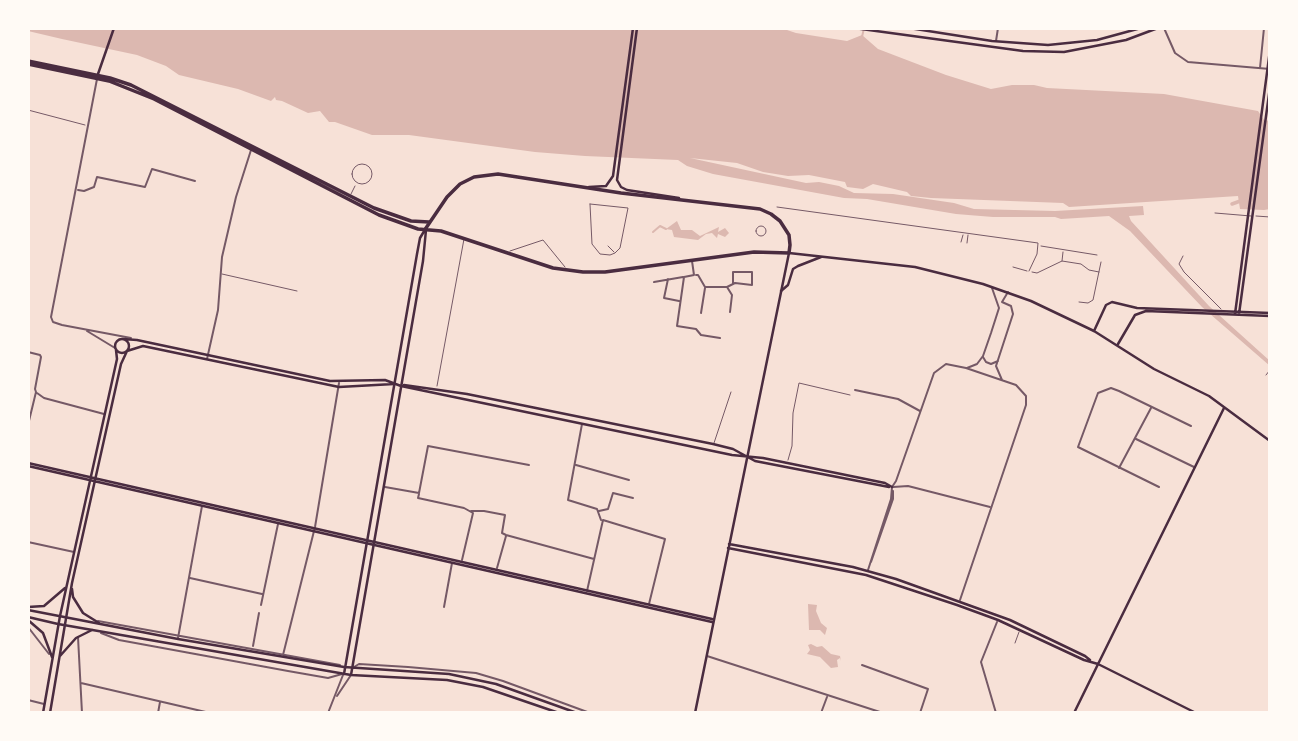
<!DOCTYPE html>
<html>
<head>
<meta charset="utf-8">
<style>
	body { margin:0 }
	#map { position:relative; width:1298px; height:741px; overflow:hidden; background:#f7e1d7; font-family:Commissioner,sans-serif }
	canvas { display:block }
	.frame { position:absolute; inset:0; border:30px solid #fffaf5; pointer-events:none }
</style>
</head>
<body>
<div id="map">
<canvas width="1298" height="741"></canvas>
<div class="frame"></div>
</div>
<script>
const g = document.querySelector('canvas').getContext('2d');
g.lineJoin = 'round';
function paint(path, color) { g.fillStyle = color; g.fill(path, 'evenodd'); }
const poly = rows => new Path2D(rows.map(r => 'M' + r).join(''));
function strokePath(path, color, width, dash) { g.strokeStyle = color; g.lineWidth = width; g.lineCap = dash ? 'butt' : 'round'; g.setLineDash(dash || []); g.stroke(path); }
const water = poly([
	[28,28,781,28,796,33,847,41,862,35,878,49,946,75,991,89,1012,85,1034,85,1047,88,1164,94,1258,111,1264,120,1270,121,1270,209,1264,210,1240,209,1238,196,1069,207,1063,203,931,198,911,196,907,192,873,184,863,189,847,187,845,182,809,175,788,176,763,172,737,163,690,158,806,183,819,182,839,186,854,193,893,194,954,203,974,209,1055,211,1143,206,1144,215,1129,216,1131,221,1209,306,1270,361,1270,366,1202,307,1130,231,1109,216,1061,219,1055,217,993,217,956,214,867,199,844,198,713,174,687,166,678,160,585,156,535,152,409,135,372,135,335,122,329,122,320,111,308,113,282,101,276,100,275,97,271,101,238,89,179,75,166,66,137,55,62,39,28,31],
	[677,221,681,230,692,230,700,236,719,227,718,232,725,228,729,233,725,237,718,234,717,238,712,233,706,234,698,240,674,237,672,230,666,229],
	[808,604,817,605,816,611,821,623,827,628,825,635,820,630,809,630],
	[811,644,817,647,822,646,831,654,840,656,841,661,840,658,837,660,838,667,831,668,820,657,807,654,810,650,808,645]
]);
const stream = poly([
	[862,37,864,28],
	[653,232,660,226,666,229]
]);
const canal = poly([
	[1232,204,1243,200]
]);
const service = poly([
	[28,110,85,125],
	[222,274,297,291],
	[437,386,464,239],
	[788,460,792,446,793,413,799,383,850,395]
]);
const pedestrian = poly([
	[1079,28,1080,29],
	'352 174a10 10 0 1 1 20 0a10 10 0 1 1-20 0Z',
	[351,194,355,186],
	[590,204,628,208,620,248,615,253,610,255,600,254,592,244,590,204],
	[777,207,1038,243,1037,254,1029,271],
	[1215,213,1251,216],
	[1256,216,1270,217],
	'756 231a5 5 0 1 1 10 0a5 5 0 1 1-10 0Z',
	[961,242,963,235],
	[967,243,968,235],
	[608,246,614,252],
	[1041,246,1097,255],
	[510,251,543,240,565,267],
	[1183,256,1179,264,1184,272,1221,309],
	[1062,261,1063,252],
	[1013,267,1027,271],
	[1032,272,1037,273,1062,261,1081,264,1089,270,1099,272],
	[1079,302,1088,303,1093,300,1101,262],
	[1266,375,1270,370],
	[714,443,731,392],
	[1015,643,1019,632]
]);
const minor = poly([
	[996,41,998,28],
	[78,190,84,191,94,187,97,177,145,187,152,169,195,181],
	[692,261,694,275,684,277,677,326,696,329,701,335,720,338],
	[696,275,698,275,705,287,727,287,732,295,730,312],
	[668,279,664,298,679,301],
	[654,282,683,277],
	[727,287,735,283,752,285,752,272,733,272,733,284],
	[701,313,705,288],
	[28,352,40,355,41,357,35,389,36,392,28,425],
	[855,390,898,399,920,411],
	[37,393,44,398,104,414],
	[582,424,568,500,597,509,601,520],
	[1136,439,1194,467],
	[576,465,629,480],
	[1119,468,1151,408],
	[385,487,419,493,428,446,529,465],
	[893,487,908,486,990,507],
	[1159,487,1078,447,1098,393,1111,388,1119,391,1191,426],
	[419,494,418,498,464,508,473,513,462,560],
	[471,511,484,511,505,515,502,533,506,535,594,559],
	[599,511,608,509,613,493,633,498],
	[28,542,74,552],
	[497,568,506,536],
	[190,578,262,594],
	[587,591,603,520,665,539,649,604],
	[261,605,278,524],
	[444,607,452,563],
	[98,621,340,665],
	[28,627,49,654],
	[101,633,119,640,288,671,328,678,342,674],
	[78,637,82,713],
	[178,638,202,506],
	[253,646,259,613],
	[283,655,315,527,339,383],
	[862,665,928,689,920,713],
	[354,667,359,664,408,667,476,673,503,681,590,713],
	[81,683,210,713],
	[28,700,44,704],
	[158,713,160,702],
	[996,713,981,662,997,622]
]);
const tertiary = poly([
	[1164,28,1175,53,1188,62,1270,69],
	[1260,68,1264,28],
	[97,79,51,317,53,322,62,325,131,338],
	[87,331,115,348],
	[983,357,986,362,991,364,998,361],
	[207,359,218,310,222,257,236,197,251,150],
	[967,368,977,364,983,356,991,333,999,308,992,288],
	[1002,380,996,366,1013,314,1011,306,1002,302,1008,292],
	[871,562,893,499,893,491],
	[868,570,891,499,892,487,896,481,934,373,946,364,966,368,1016,385,1026,396,1026,405,960,600],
	[707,656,883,713],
	[337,696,351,675],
	[328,713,343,675],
	[821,713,827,697]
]);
const secondary = poly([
	[98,74,114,28],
	[1270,313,1137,308,1112,302,1106,305,1094,331,1154,369,1209,396,1270,441],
	[1235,314,1270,50],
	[1239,314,1270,87],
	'115 346a7 7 0 1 1 14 0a7 7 0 1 1-14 0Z',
	[123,339,137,340,330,381,385,380,401,386,732,455,763,458,885,483,892,487],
	[1118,344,1135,315,1146,311,1270,316],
	[404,385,467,394,713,444,733,449,755,461,889,487],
	[28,463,712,619],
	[28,466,712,622],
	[729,544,853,567,896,579,1010,620,1085,656,1090,660],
	[728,548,866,575,957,605,998,620,1084,660,1098,664,1196,713],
	[72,589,73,597,83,613,99,623],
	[28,607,44,606,65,588],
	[28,620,43,633,52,657],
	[60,656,76,638,92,630],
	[43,713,60,616,117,359,116,350],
	[50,713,72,583,121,364,127,351,143,346,339,387,394,384],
	[695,713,789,253],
	[1074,713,1224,408]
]);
const primary = poly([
	[637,28,617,180,621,187,627,190,679,198],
	[854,28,1023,51,1064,52,1126,40,1158,28],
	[909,28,992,41,1048,45,1097,40,1141,28],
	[589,187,606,186,613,176,633,28],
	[789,253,915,267,983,284,1031,301,1094,331],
	[781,291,788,285,793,269,798,266,821,257],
	[28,610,178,639,344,667,449,674,496,684,577,713],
	[28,617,58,624,351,675,447,680,483,687,559,713],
	[344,674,417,254,420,238,426,228],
	[351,675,423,261,426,230]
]);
const trunk = poly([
	[28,61,110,78,131,85,374,208,411,221,429,222],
	[28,64,109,81,154,99,379,215,418,229,441,231,553,268,583,272,605,272,754,252,789,253,790,245,789,235,780,221,771,214,760,209,621,193,498,174,474,177,460,184,447,197,426,228]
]);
paint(water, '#dcb8b0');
strokePath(stream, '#dcb8b0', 2);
strokePath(canal, '#dcb8b0', 3.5);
strokePath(service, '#755966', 1);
strokePath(pedestrian, '#755966', 1);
strokePath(minor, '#755966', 2);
strokePath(tertiary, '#755966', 2);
strokePath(secondary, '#4a2c40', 2.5);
strokePath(primary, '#4a2c40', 2.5);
strokePath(trunk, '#4a2c40', 3.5);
</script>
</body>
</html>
